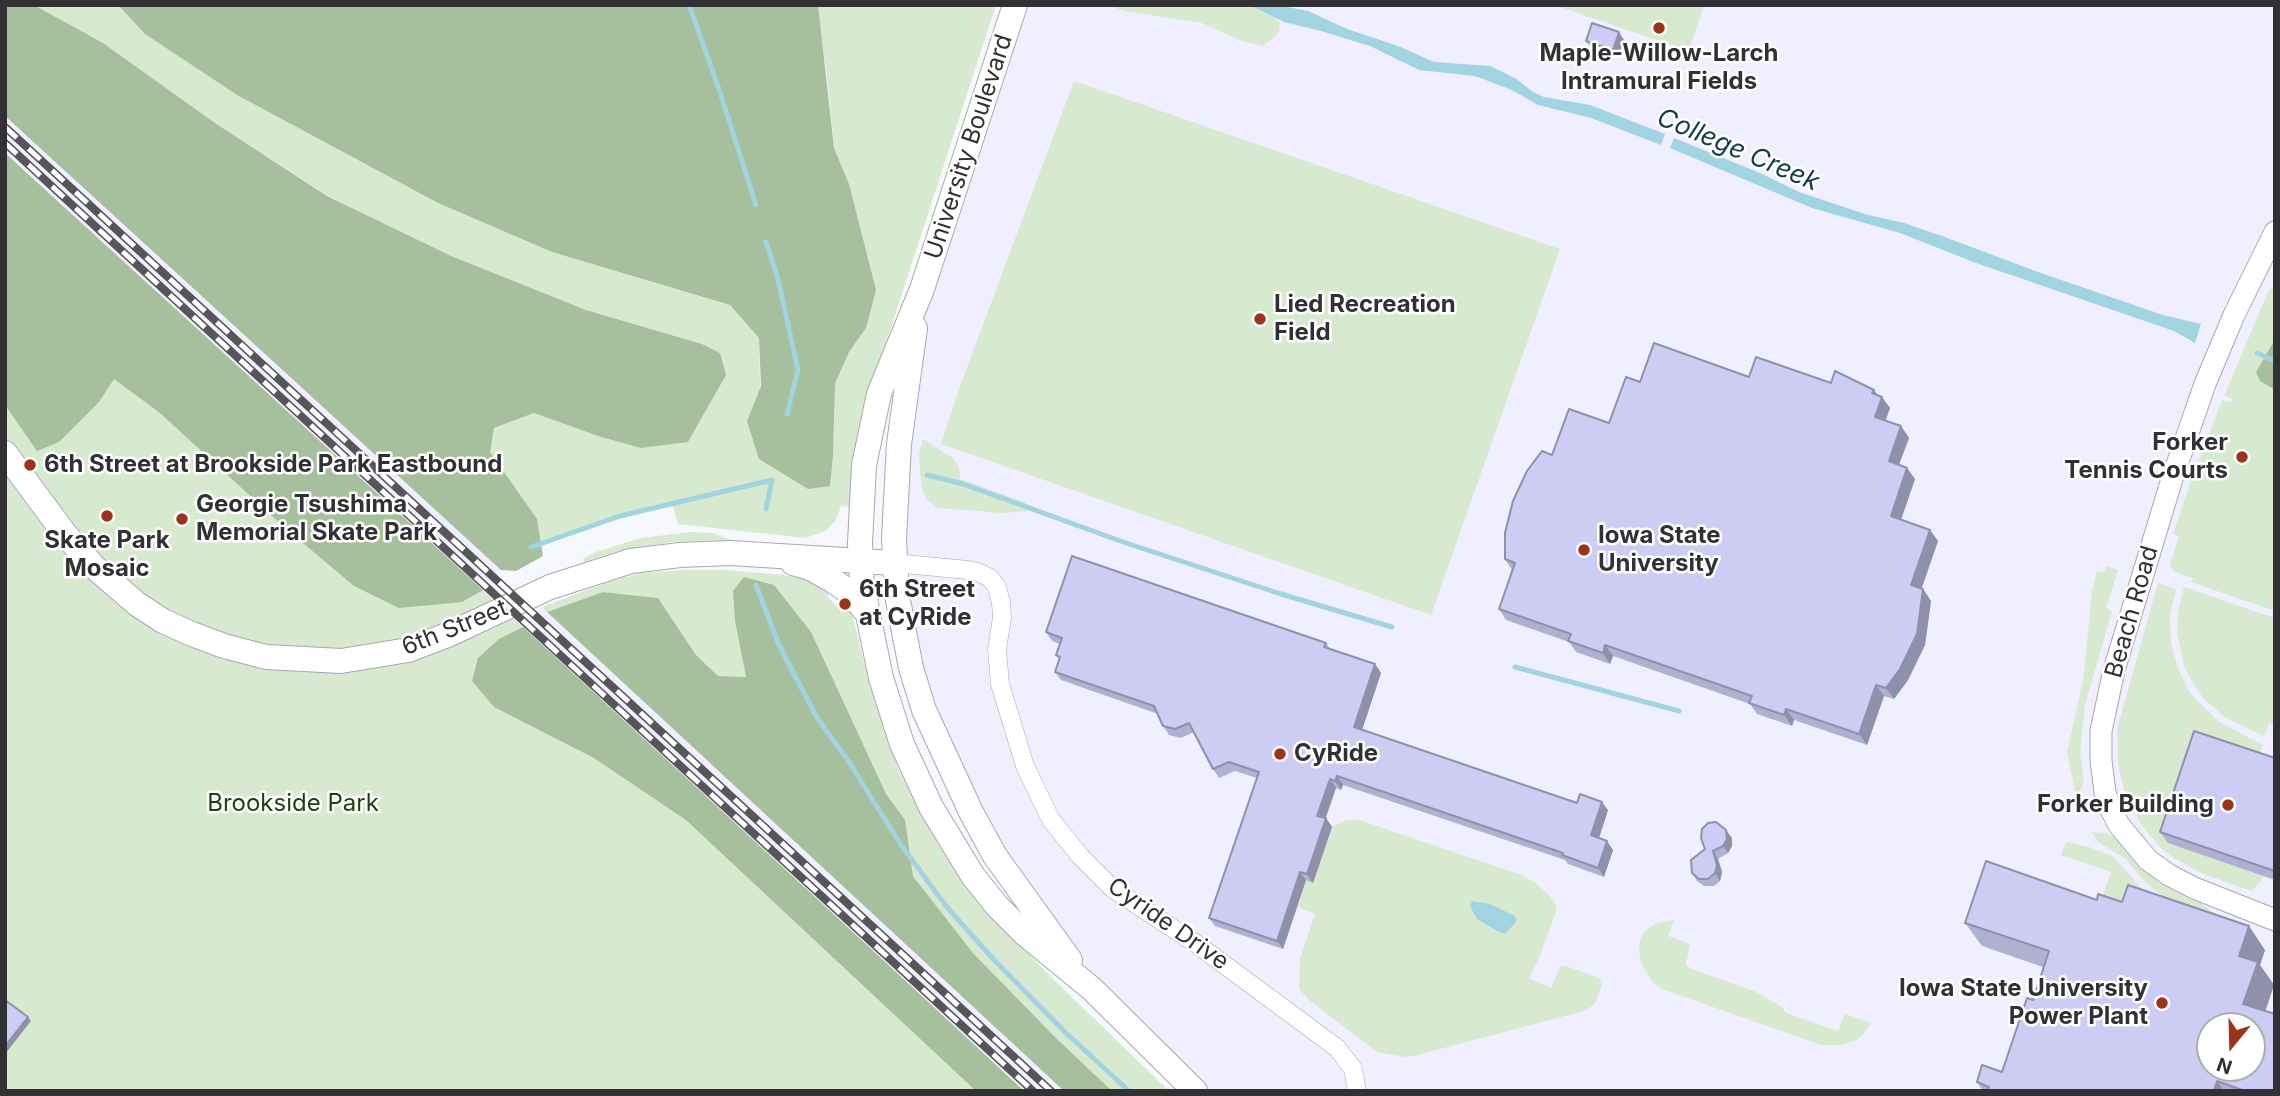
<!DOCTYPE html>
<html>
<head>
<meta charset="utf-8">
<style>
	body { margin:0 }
	#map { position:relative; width:2280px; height:1096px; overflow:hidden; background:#f7f7fe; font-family:Inter,sans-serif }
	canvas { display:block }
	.frame { position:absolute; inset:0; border:7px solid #313135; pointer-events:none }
	.north { position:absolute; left:2196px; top:1012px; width:70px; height:70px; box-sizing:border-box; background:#fff; border:2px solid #adadae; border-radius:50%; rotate:199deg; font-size:19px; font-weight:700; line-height:28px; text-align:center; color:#313135 }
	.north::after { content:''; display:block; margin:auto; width:24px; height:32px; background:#9c331b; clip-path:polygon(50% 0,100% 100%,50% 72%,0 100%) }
</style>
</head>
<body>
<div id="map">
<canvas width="2280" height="1096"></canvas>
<div class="frame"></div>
<div class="north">N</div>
</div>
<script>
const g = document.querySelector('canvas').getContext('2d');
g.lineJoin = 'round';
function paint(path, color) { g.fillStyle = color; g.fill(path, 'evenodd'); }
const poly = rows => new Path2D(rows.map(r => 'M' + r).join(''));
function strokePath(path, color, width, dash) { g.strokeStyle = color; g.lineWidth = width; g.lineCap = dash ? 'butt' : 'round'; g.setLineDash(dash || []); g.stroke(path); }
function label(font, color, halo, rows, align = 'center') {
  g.font = font + ' Inter,sans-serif'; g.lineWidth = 5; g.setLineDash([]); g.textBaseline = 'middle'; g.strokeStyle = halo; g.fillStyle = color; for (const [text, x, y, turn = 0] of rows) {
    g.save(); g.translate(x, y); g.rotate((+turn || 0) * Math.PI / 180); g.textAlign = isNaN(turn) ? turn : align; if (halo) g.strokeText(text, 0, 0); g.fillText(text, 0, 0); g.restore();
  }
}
const built = poly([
	[1019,5,2275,5,2275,1091,1195,1091,1092,989,971,812,897,595,922,289],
	[2210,1026,2252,1026,2252,1068,2210,1068],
	[8,119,501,570,483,590,5,153,5,122],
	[542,607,1064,1091,1024,1091,523,627]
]);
const green = poly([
	[34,5,118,5,145,34,237,95,438,203,552,252,730,305,759,337,760,389,747,421,833,455,835,384,849,352,866,328,849,184,834,148,827,76,817,8,818,5,996,5,869,395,850,507,841,506,836,520,826,531,805,538,678,524,672,503,617,516,540,541,536,519,490,452,494,428,534,413,598,436,688,442,709,405,720,353,702,344,586,310,451,257,328,196,215,123,103,43],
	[1108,5,1249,5,1275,18,1280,23,1279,31,1274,38,1263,46,1239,40,1202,23,1124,11],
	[1554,5,1704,5,1689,51],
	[1074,81,1560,249,1431,615,941,444,959,389],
	[5,153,523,627,1024,1091,5,1091],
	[2275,284,2275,339,2256,372,2271,389,2275,390,2275,611,2191,582,2193,578,2175,572,2170,566,2179,536,2173,534,2190,484,2222,400,2231,402,2233,399,2224,396,2268,292],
	[923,439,953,458,959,468,960,479,1024,502,1030,506,1028,511,1002,513,938,508,926,499,921,485,919,455],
	[691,532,713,533,731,540,670,542,618,551,584,562,583,559,596,552,641,538],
	[2107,566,2118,570,2106,608,2112,611,2085,705,2080,753,2084,781,2080,792,2076,796,2067,752,2083,681,2092,591,2097,571,2104,573],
	[685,570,727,570,784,575,808,580,833,589,827,596,837,607,844,602,853,618,871,688,899,771,939,843,978,901,1055,981,1169,1091,1112,1091,1055,1037,973,953,913,876,904,820,886,794,735,621,747,677,718,676,696,655,658,598,603,592,547,612,542,607,605,583,640,573],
	[2158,583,2176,589,2170,616,2171,643,2178,669,2190,693,2219,722,2263,745,2257,761,2263,876,2261,881,2251,891,2201,873,2174,858,2162,849,2141,824,2125,794,2118,764,2117,729],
	[2184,587,2275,618,2275,725,2269,723,2264,736,2226,718,2205,700,2194,685,2184,666,2177,632,2178,613],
	[1347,820,1359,820,1519,874,1534,882,1548,894,1555,903,1557,909,1539,958,1529,978,1551,988,1560,967,1566,966,1599,978,1602,985,1595,1004,1584,1011,1417,1055,1404,1057,1377,1052,1309,1000,1299,989,1300,959,1315,914,1298,907,1306,880,1313,882,1332,827],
	[2092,832,2107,833,2114,837,2132,859,2159,883,2190,900,2200,903,2226,922,2173,902,2156,891,2143,880,2126,859,2098,842],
	[2066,842,2089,847,2114,857,2144,891,2154,912,2103,895,2111,872,2061,855],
	[1674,920,1668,936,1690,944,1686,964,1689,968,1754,991,1781,1006,1786,1013,1838,1031,1845,1014,1871,1023,1863,1035,1855,1041,1842,1045,1821,1045,1662,989,1653,983,1641,963,1639,951,1640,940,1644,932,1657,923]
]);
const forest = poly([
	[5,5,34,5,103,43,215,123,327,196,451,256,586,310,702,344,720,353,726,375,688,442,641,448,598,436,534,413,494,428,490,452,537,519,543,556,516,571,501,570,5,116],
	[118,5,818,5,834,148,849,184,876,290,866,328,849,352,835,384,833,455,830,486,808,489,759,459,747,421,761,386,759,338,730,305,552,252,438,203,237,95,145,34],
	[5,153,287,411,483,590,462,602,399,608,354,586,284,527,160,413,114,379,99,402,59,442,37,451,5,405],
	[2275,339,2275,390,2260,381,2256,372],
	[744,577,774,585,811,632,886,794,905,820,913,876,973,953,1055,1037,1112,1091,1064,1091,547,612,603,592,658,598,696,655,718,676,746,677,735,621,733,591],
	[523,627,882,959,1024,1091,976,1091,686,820,594,758,494,707,472,681,478,658,499,639]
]);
const water = poly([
	[1249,5,1277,5,1308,11,1347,29,1398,46,1434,62,1490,66,1515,78,1533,92,1544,97,1590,105,1665,134,1661,145,1591,118,1538,105,1512,90,1475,76,1419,70,1370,46,1321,31,1284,22],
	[1674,138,1760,173,1799,192,1868,215,1904,223,1942,236,2038,272,2163,315,2201,324,2195,343,2174,331,1976,263,1900,233,1812,208,1670,148],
	[1472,901,1490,904,1515,916,1516,922,1505,934,1499,932,1477,919,1470,906]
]);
const stream = poly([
	[689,5,719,89,756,205],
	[766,242,778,279,798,370,787,414],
	[2257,353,2275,361],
	[927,475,963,484,1126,543,1281,594,1392,627],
	[531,547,620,516,772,480,766,509],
	[756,585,779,645,816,716,851,765,901,845,946,906,995,961,1066,1033,1129,1091],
	[1515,667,1679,711]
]);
const minor = poly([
	[894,563,968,570,978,572,990,578,997,587,1001,603,1002,618,997,649,1000,684,1025,766,1051,820,1080,856,1113,889,1195,943,1337,1048,1353,1069,1357,1091]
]);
const tertiary = poly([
	[2275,232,2234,315,2205,384,2172,479,2114,670,2101,731,2101,761,2105,792,2109,806,2119,825,2148,860,2169,875,2194,888,2275,920]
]);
const secondary = poly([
	[1015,5,922,289,879,394,864,465,860,543,862,585,881,678,902,744,931,807,973,876,997,906,1025,934,1092,989,1195,1091],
	[915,328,899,444,894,538,897,595,911,668,924,710,971,812,995,856,1070,960],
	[5,453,65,534,93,566,137,604,163,621,192,634,224,646,266,657,341,661,408,650,450,634,550,587,631,561,680,555,730,553,894,563],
	[793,563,810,568,832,580,848,591,868,614]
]);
const rail = poly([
	[5,127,1051,1091],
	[5,143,1033,1091]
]);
const wall = poly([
	[1624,40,1618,57,1592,48,1586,41],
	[1749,377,1831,383,1877,395,1890,408,1885,421,1901,426,1909,438,1899,465,1915,479,1901,520,1930,530,1938,541,1921,589,1923,589,1931,601,1925,645,1908,680,1894,699,1884,696,1867,745,1794,720,1792,726,1757,714,1750,704,1613,656,1610,664,1576,652,1569,642,1506,620,1499,609,1512,570,1505,559,1552,455,1609,423,1640,382],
	[1046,632,1326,643,1330,649,1375,664,1381,673,1362,730,1577,803,1608,810,1599,838,1613,850,1604,877,1568,864,1565,860,1343,785,1341,790,1336,788,1326,818,1332,827,1313,883,1306,880,1283,949,1215,926,1209,918,1257,778,1235,771,1219,778,1213,769,1194,732,1181,738,1169,735,1163,726,1158,714,1061,680,1055,672,1059,659,1056,655,1060,644,1052,641],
	[2275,758,2275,880,2168,843,2160,832],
	[1732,838,1732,846,1728,853,1718,859,1722,872,1720,881,1714,886,1704,886,1697,881,1692,873,1705,849],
	[2097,900,2265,950,2260,965,2274,985,2265,1011,2275,1091,1983,1091,1977,1082,2002,1072,2033,1000,2043,967,1982,946,1965,923]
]);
const shadedWall = poly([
	[1619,32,1624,40,1618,57,1613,50],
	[1874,390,1881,400,1882,397,1890,408,1883,428,1875,417,1872,393],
	[1901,426,1909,438,1896,472,1889,461],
	[1907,468,1915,479,1898,528,1891,516],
	[1930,530,1938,541,1919,596,1911,585],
	[1923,589,1931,601,1925,645,1908,680,1894,699,1886,688],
	[1605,645,1613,656,1610,664,1603,653],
	[1375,664,1381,673,1360,736,1354,727],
	[1876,685,1884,696,1867,745,1859,734],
	[1786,709,1794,720,1792,726,1784,715],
	[1337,776,1343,785,1341,790,1335,781],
	[1330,779,1336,788,1323,824,1317,816],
	[1602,802,1608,810,1597,844,1591,835],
	[1326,818,1332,827,1313,883,1307,874],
	[1726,830,1732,838,1732,846,1728,853,1723,846],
	[1607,841,1613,850,1604,877,1598,868],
	[1713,851,1718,859,1722,872,1720,881,1715,873],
	[1300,872,1306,880,1283,949,1277,941],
	[2249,926,2265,950,2260,965,2274,985,2260,1027,2243,1004,2239,956],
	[28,1017,31,1021,5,1054,5,1046],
	[2217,1081,2224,1091,2214,1091]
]);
const building = poly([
	[1592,23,1619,32,1613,50,1586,41,1592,23],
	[1654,343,1749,377,1756,357,1831,383,1835,371,1874,390,1872,393,1882,397,1875,417,1901,426,1889,461,1907,468,1891,516,1930,530,1911,585,1923,589,1917,634,1900,669,1886,688,1876,685,1859,734,1786,709,1784,715,1749,703,1752,696,1605,645,1603,653,1568,641,1571,634,1499,609,1515,563,1505,559,1505,533,1513,501,1527,471,1542,451,1552,455,1569,409,1609,423,1626,377,1640,382,1654,343],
	[1072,556,1326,643,1324,647,1375,664,1354,727,1577,803,1580,794,1602,802,1591,835,1607,841,1598,868,1562,855,1563,853,1337,776,1335,781,1330,779,1317,816,1326,818,1307,874,1300,872,1277,941,1209,918,1259,772,1229,762,1213,769,1189,723,1175,729,1163,726,1154,706,1055,672,1060,657,1056,655,1062,638,1046,632,1072,556],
	[2194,731,2275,758,2275,871,2160,832,2194,731],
	[1716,822,1726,830,1727,839,1723,846,1713,851,1717,865,1715,873,1708,879,1699,879,1692,873,1691,860,1705,849,1701,838,1702,829,1708,823,1716,822],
	[1986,861,2097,900,2098,894,2122,902,2128,885,2249,926,2239,956,2258,962,2243,1004,2275,1014,2275,1091,2245,1091,2217,1081,2214,1091,1988,1091,1989,1087,1977,1082,1982,1065,2002,1072,2027,998,2033,1000,2049,951,1965,923,1986,861],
	[2210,1026,2252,1026,2252,1068,2210,1068,2210,1026],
	[5,1000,28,1017,5,1046,5,1000]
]);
const markers = [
	[1659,28,7,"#9c331b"],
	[1260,319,7,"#9c331b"],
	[2242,457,7,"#9c331b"],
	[30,465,7,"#9c331b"],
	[107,516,7,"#9c331b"],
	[182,519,7,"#9c331b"],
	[1584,550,7,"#9c331b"],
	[845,604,7,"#9c331b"],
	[1280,754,7,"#9c331b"],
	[2228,805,7,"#9c331b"],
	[2162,1003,7,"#9c331b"]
];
const poiNames = [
	["Maple-Willow-Larch",1659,54,"center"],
	["Intramural Fields",1659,82,"center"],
	["Lied Recreation",1274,305],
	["Field",1274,333],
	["Forker",2228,443,"right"],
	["Tennis Courts",2228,471,"right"],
	["6th Street at Brookside Park Eastbound",44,465],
	["Georgie Tsushima",196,505],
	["Memorial Skate Park",196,533],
	["Iowa State",1598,536],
	["University",1598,564],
	["Skate Park",107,541,"center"],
	["Mosaic",107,569,"center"],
	["6th Street",859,590],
	["at CyRide",859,618],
	["CyRide",1294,754],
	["Forker Building",2214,805,"right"],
	["Iowa State University",2148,989,"right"],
	["Power Plant",2148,1017,"right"]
];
const streetNames = [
	["University Boulevard",969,147,-72],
	["Beach Road",2132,612,-74],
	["6th Street",455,628,-22],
	["Cyride Drive",1168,924,35]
];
const parkNames = [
	["Brookside Park",293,804]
];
const waterNames = [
	["College Creek",1738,150,23]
];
paint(built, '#efefff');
paint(green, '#d7ead0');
paint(forest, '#a6bf9d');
paint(water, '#a2d3e0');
strokePath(stream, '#a2d3e0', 5);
strokePath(minor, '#a7a8b3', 19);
strokePath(tertiary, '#a7a8b3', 23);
strokePath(secondary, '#a7a8b3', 26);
strokePath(minor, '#fff', 18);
strokePath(tertiary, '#fff', 21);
strokePath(secondary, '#fff', 24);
strokePath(rail, '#55555a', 8);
strokePath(rail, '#fff', 5, [16]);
paint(wall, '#b0b0d2');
paint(shadedWall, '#9090ab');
paint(building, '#cdcdf4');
strokePath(building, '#9090ab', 2);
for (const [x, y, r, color] of markers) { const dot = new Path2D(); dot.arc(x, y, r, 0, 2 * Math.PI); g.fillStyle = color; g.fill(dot); strokePath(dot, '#fff', 2.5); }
label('bold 24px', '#313135', '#fff', poiNames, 'left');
label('24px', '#313135', '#fff', streetNames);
label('24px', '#1e3f0f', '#fff', parkNames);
label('italic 26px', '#103d47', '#fff', waterNames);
</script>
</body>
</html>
